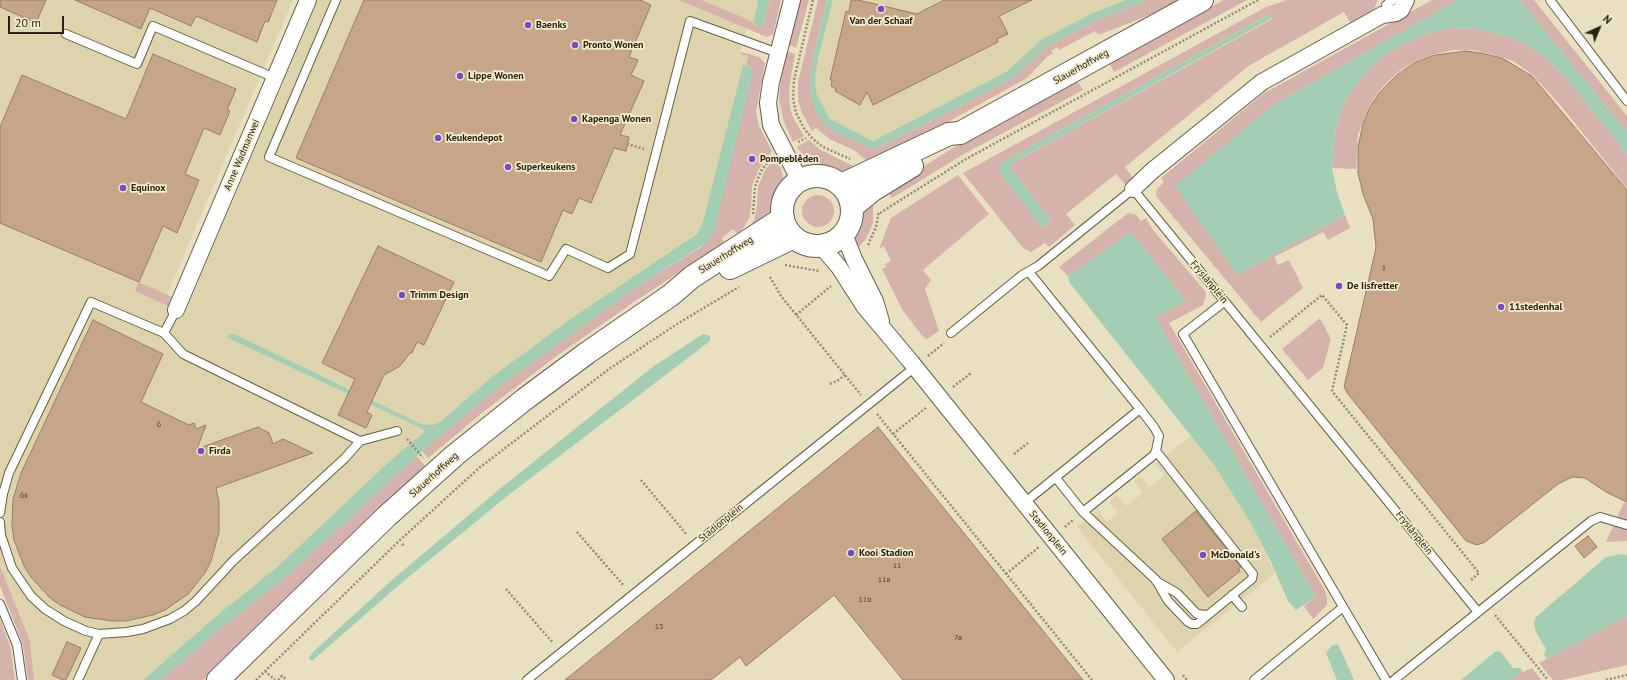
<!DOCTYPE html>
<html>
<head>
<meta charset="utf-8">
<style>
	body { margin:0 }
	#map { position:relative; width:1627px; height:680px; overflow:hidden; background:#e8e0c1; font-family:"PT Sans",sans-serif }
	canvas { display:block }
	.north { position:absolute; left:1579px; top:8px; width:40px; height:40px; -webkit-text-stroke:3px #f6edce; paint-order:stroke; rotate:44deg; font-size:11px; font-weight:700; line-height:16px; text-align:center; color:#252216 }
	.north::after { content:''; display:block; margin:auto; width:14px; height:18px; background:#252216; clip-path:polygon(50% 0,100% 100%,50% 72%,0 100%) }
	.scale { position:absolute; left:8px; top:16px; width:56px; height:18px; box-sizing:border-box; border:2px solid #252216; border-top:0; padding-left:5px; font-size:12px; line-height:14px; white-space:nowrap; color:#252216; -webkit-text-stroke:3px #f6edce; paint-order:stroke }
</style>
</head>
<body>
<div id="map">
<canvas width="1627" height="680"></canvas>
<div class="north">N</div>
<div class="scale">20 m</div>
</div>
<script>
const g = document.querySelector('canvas').getContext('2d');
g.lineJoin = 'round';
function paint(path, color) { g.fillStyle = color; g.fill(path, 'evenodd'); }
const poly = rows => new Path2D(rows.map(r => 'M' + r).join(''));
function strokePath(path, color, width, dash) { g.strokeStyle = color; g.lineWidth = width; g.lineCap = dash ? 'butt' : 'round'; g.setLineDash(dash || []); g.stroke(path); }
function label(font, color, halo, rows, align = 'center') {
  g.font = font + ' "PT Sans",sans-serif'; g.lineWidth = 3.5; g.setLineDash([]); g.textBaseline = 'middle'; g.strokeStyle = halo; g.fillStyle = color; for (const [text, x, y, turn = 0] of rows) {
    g.save(); g.translate(x, y); g.rotate((+turn || 0) * Math.PI / 180); g.textAlign = isNaN(turn) ? turn : align; if (halo) g.strokeText(text, 0, 0); g.fillText(text, 0, 0); g.restore();
  }
}
const built = poly([
	[0,0,293,0,163,304,185,314,318,0,758,0,753,22,749,20,740,54,748,56,746,66,743,65,702,225,697,234,573,317,493,376,441,421,433,425,421,424,234,335,229,334,229,338,421,428,424,431,423,433,391,460,276,568,215,617,143,680,34,680,30,641,0,566],
	[833,0,1126,0,1093,13,1031,49,1017,64,1006,72,873,141,830,119,817,95,815,80,818,59],
	[1191,436,1214,465,1249,520,1275,573,1177,652,1077,527,1098,510,1107,522,1118,513,1109,502,1117,495,1126,506,1143,493,1134,481,1140,476,1149,488,1164,475,1155,464]
]);
const green = poly([
	[679,0,701,0,749,20,753,22,753,24,763,27,770,0,781,0,773,34,767,37],
	[800,0,809,0,796,48,789,45],
	[818,0,827,0,813,58,816,111,846,136,874,149,937,118,1011,79,1046,47,1096,20,1148,0,1180,0,1160,11,1101,34,1098,34,1095,31,1059,50,1057,47,1051,51,1053,54,1048,56,1027,78,944,124,867,161,854,150,831,140,816,128,812,131,802,113,798,100,798,82],
	[1224,0,1247,0,1114,72,1109,62],
	[1287,0,1378,0,1374,9,1351,24,1344,12,1250,65,1125,167,1133,178,1125,184,1116,174,1066,214,1075,225,1049,247,1045,243,1031,252,1023,248,963,173,1266,7],
	[1270,14,1272,19,1009,165,1051,221,1043,227,1002,176,1008,159],
	[1432,0,1458,0,1273,105,1237,275,1345,215,1350,228,1328,240,1323,232,1274,257,1278,265,1289,260,1303,288,1261,322,1156,196,1157,189,1164,182,1161,178,1263,94],
	[1520,0,1534,0,1627,116,1627,132],
	[1451,28,1477,29,1502,35,1526,44,1547,59,1564,76,1627,154,1627,188,1561,106,1533,75,1513,61,1502,57,1474,50,1454,50,1435,54,1416,61,1398,72,1378,92,1368,109,1358,135,1356,169,1332,168,1336,127,1343,107,1353,88,1366,71,1381,57,1403,44,1427,34],
	[741,52,759,57,765,63,756,112,759,126,772,151,759,169,752,186,751,207,749,218,744,227,738,234,733,229,722,238,724,243,719,246,634,302,558,355,483,412,428,458,422,451,500,386,641,284,703,246,753,68,746,66,748,56,740,54],
	[789,52,795,54,789,89,790,107,792,115,804,136,793,142,784,122,779,100,781,77,787,53],
	[1077,80,1083,90,964,154,892,198,887,189,958,145],
	[809,140,821,150,855,167,847,174,834,172,809,163,797,147],
	[775,157,781,169,783,177,783,184,775,209,771,216,749,229,754,220,757,207,758,187,764,172],
	[958,175,989,214,923,270,931,280,925,289,939,331,927,339,924,338,903,311,882,269,887,267,885,264,891,261,884,246,879,249,891,218],
	'802 211a16 16 0 1 1 32 0a16 16 0 1 1-32 0Z',
	[873,203,873,223,866,239,856,250,855,237,858,219,861,212],
	[1128,213,1135,214,1141,221,1146,218,1153,230,1205,291,1206,296,1203,305,1169,323,1324,589,1327,597,1327,605,1313,619,1304,606,1316,597,1155,317,1186,301,1131,232,1068,276,1059,267],
	[138,282,172,297,168,306,135,291],
	[1320,318,1331,339,1323,368,1308,380,1282,349],
	[417,456,426,467,365,523,203,680,161,680,220,629,286,577],
	[1624,502,1627,503,1627,541,1606,542],
	[0,566,30,641,34,680,28,680,23,644,0,586],
	[1627,616,1627,665,1562,680,1553,680,1539,663],
	[0,620,10,645,15,680,0,680],
	[1532,668,1541,680,1509,680,1523,672]
]);
const water = poly([
	[758,0,770,0,763,27,753,24],
	[827,0,833,0,818,59,815,80,817,95,830,119,873,141,1006,72,1041,40,1093,13,1126,0,1148,0,1096,20,1046,47,1011,79,937,118,874,149,833,131,824,124,816,111,811,96,810,79,813,58],
	[1458,0,1520,0,1627,132,1627,154,1564,76,1547,59,1526,44,1502,35,1477,29,1451,28,1427,34,1403,44,1381,57,1353,88,1343,107,1336,127,1332,168,1337,192,1345,215,1237,275,1175,186,1273,105],
	[1270,14,1272,18,1009,165,1051,221,1047,224,1042,227,1002,176,999,170,1000,164,1008,159],
	[743,65,754,68,715,229,708,242,641,284,500,386,417,456,286,577,220,629,161,680,143,680,215,617,276,568,391,460,423,433,424,431,421,428,228,338,229,334,234,334,421,424,433,425,441,421,493,376,573,317,697,234,702,225],
	[1131,232,1186,301,1155,317,1316,597,1296,610,1288,601,1271,562,1249,520,1214,465,1069,282,1068,276],
	[703,334,710,336,710,341,506,497,399,585,312,661,309,658,313,652,392,580,502,487,654,366],
	[1621,554,1627,555,1627,616,1547,659,1544,655,1546,649,1536,632,1534,623,1536,617,1606,557],
	[1338,644,1354,680,1337,680,1326,653,1331,646],
	[1496,651,1501,652,1513,668,1520,668,1523,672,1509,680,1461,680]
]);
const building = poly([
	[0,0,46,0,36,23,0,7,0,0],
	[75,0,277,0,268,22,265,21,257,42,196,16,191,26,150,8,141,29,75,0],
	[364,0,640,0,651,5,629,57,638,60,631,75,644,81,620,135,629,137,626,151,614,148,591,203,579,198,572,214,563,210,541,262,296,158,364,0],
	[851,0,858,0,917,14,944,0,1032,0,999,16,1008,34,997,39,998,42,873,105,867,92,860,105,835,91,836,89,831,86,832,80,830,80,846,11,849,12,851,0],
	[1466,51,1481,53,1502,58,1532,76,1627,190,1627,502,1606,492,1585,478,1572,477,1558,484,1485,542,1477,545,1466,541,1348,394,1344,387,1376,248,1373,219,1363,194,1358,173,1358,147,1363,124,1369,109,1379,93,1398,74,1416,62,1435,55,1466,51],
	[153,54,236,89,227,110,230,111,220,135,204,128,185,174,199,180,177,233,163,226,139,282,0,223,0,127,22,75,126,119,153,54],
	[378,246,454,282,424,345,417,342,412,353,410,353,400,366,384,375,367,412,372,415,366,428,338,415,355,379,322,363,378,246],
	[93,320,163,354,141,402,189,425,194,423,196,429,206,425,197,449,258,427,269,433,273,444,283,439,313,453,216,488,219,502,219,532,211,561,205,573,188,594,165,610,153,615,126,621,112,621,85,617,60,605,49,597,31,577,24,566,14,540,12,526,13,499,21,473,93,320],
	[878,427,1083,680,903,680,834,595,746,666,740,657,711,680,565,680,878,427],
	[1196,511,1241,567,1238,569,1240,571,1208,597,1162,539,1196,511],
	[1588,536,1597,547,1584,558,1575,546,1588,536],
	[67,642,81,648,66,680,63,680,52,675,67,642]
]);
const path = poly([
	[813,0,794,80,793,99,796,113,805,130,813,139,823,147,850,159],
	[798,142,806,138],
	[627,144,644,149],
	[880,213,966,159,1258,0],
	[753,214,755,187,761,171,770,159],
	[868,245,876,227,879,211],
	[785,265,819,271],
	[770,277,781,296,861,395],
	[796,315,831,286],
	[1270,337,1322,295,1347,325,1332,391,1479,573,1470,581],
	[928,356,944,343],
	[830,384,837,381,845,375],
	[953,387,971,373],
	[877,414,1092,680],
	[893,434,927,407],
	[407,439,423,458],
	[1014,454,1028,443],
	[641,480,687,535],
	[1065,527,1073,520],
	[577,532,624,586],
	[402,544,405,546],
	[1006,574,1039,547],
	[506,589,553,643],
	[1495,615,1548,680],
	[265,671,275,680],
	[1183,675,1187,680],
	[256,680,399,541,479,468,609,369,677,324,739,287],
	[278,680,282,676,287,680],
	[1606,680,1627,675]
]);
const service = poly([
	[336,0,269,157,549,276,566,249,608,268,630,254,690,21,778,53],
	[1550,0,1627,101],
	[1386,5,1393,0],
	[66,34,137,64,153,26,275,78],
	[1224,302,1183,334,1386,680],
	[176,310,164,333,183,354,360,441,397,431],
	[951,333,1022,275,1038,266,1133,189,1478,612],
	[1056,478,1083,512,1154,455,1156,451,1159,436,1154,427,1140,409],
	[1024,503,1140,409,1029,272],
	[1083,512,1156,580,1168,601,1188,622,1192,624,1197,624,1252,579,1253,574,1156,451],
	[0,513,3,494,9,473,91,302,164,333],
	[0,522,1,535,12,568,31,596,45,609,64,621,86,631,99,634],
	[1156,581,1177,593,1197,614,1207,615],
	[1232,595,1242,607],
	[0,604,17,645,22,680],
	[78,680,99,634,127,632,143,629,170,619,184,611,196,601,233,561,345,458,360,441],
	[527,680,915,367],
	[1254,680,1343,607],
	[1394,680,1591,521,1600,517,1627,525]
]);
const minor = poly([
	[792,0,771,82,768,103,771,125,800,181],
	[1133,189,1152,171,1262,82,1382,15,1396,13,1401,10,1406,0],
	[844,234,854,259,875,301,881,321],
	[821,246,839,267,864,306,911,362,1166,680],
	[176,310,308,0]
]);
const secondary = poly([
	'782 211a35 35 0 1 1 70 0a35 35 0 1 1-70 0Z',
	[841,185,949,134,960,133,1202,0],
	[852,207,873,190,912,166],
	[730,268,794,237],
	[218,680,387,516,455,455,525,399,587,353,671,295,692,277,783,218]
]);
const markers = [
	[881,9,4,"#764cc5"],
	[528,25,4,"#764cc5"],
	[575,45,4,"#764cc5"],
	[460,76,4,"#764cc5"],
	[574,119,4,"#764cc5"],
	[438,138,4,"#764cc5"],
	[752,159,4,"#764cc5"],
	[508,167,4,"#764cc5"],
	[123,188,4,"#764cc5"],
	[1339,286,4,"#764cc5"],
	[402,295,4,"#764cc5"],
	[1501,307,4,"#764cc5"],
	[201,451,4,"#764cc5"],
	[851,553,4,"#764cc5"],
	[1203,555,4,"#764cc5"]
];
const numberNames = [
	["1",1384,268],
	["6",159,425],
	["6k",24,496],
	["11",897,566],
	["11a",884,580],
	["11b",865,600],
	["15",659,627],
	["7a",958,638]
];
const poiNames = [
	["Van der Schaaf",881,21,"center"],
	["Baenks",536,25],
	["Pronto Wonen",583,45],
	["Lippe Wonen",468,76],
	["Kapenga Wonen",582,119],
	["Keukendepot",446,138],
	["Pompeblêden",760,159],
	["Superkeukens",516,167],
	["Equinox",131,188],
	["De Iisfretter",1347,286],
	["Trimm Design",410,295],
	["11stedenhal",1509,307],
	["Firda",209,451],
	["Kooi Stadion",859,553],
	["McDonald's",1211,555]
];
const streetNames = [
	["Slauerhoffweg",1081,67,-29],
	["Anne Wadmanwei",242,155,-67],
	["Slauerhoffweg",726,255,-32],
	["Fryslânplein",1209,282,50],
	["Slauerhoffweg",434,475,-42],
	["Stadionplein",721,523,-39],
	["Stadionplein",1048,533,51],
	["Fryslânplein",1414,533,51]
];
paint(built, '#ddd3ad');
paint(green, '#d5b2ab');
paint(water, '#a4ceb4');
paint(building, '#c7a588');
strokePath(building, '#977f6b', 1);
strokePath(service, '#675f44', 10);
strokePath(minor, '#675f44', 18);
strokePath(secondary, '#675f44', 24);
strokePath(path, '#938d76', 2.5, [2, 2]);
strokePath(service, '#fff', 8);
strokePath(minor, '#fff', 16);
strokePath(secondary, '#fff', 22);
for (const [x, y, r, color] of markers) { const dot = new Path2D(); dot.arc(x, y, r, 0, 2 * Math.PI); g.fillStyle = color; g.fill(dot); strokePath(dot, '#f6edce', 1.5); }
label('8px', '#4e4332', null, numberNames);
label('bold 10px', '#252216', '#f6edce', poiNames, 'left');
label('10px', '#252216', '#f6edce', streetNames);
</script>
</body>
</html>
